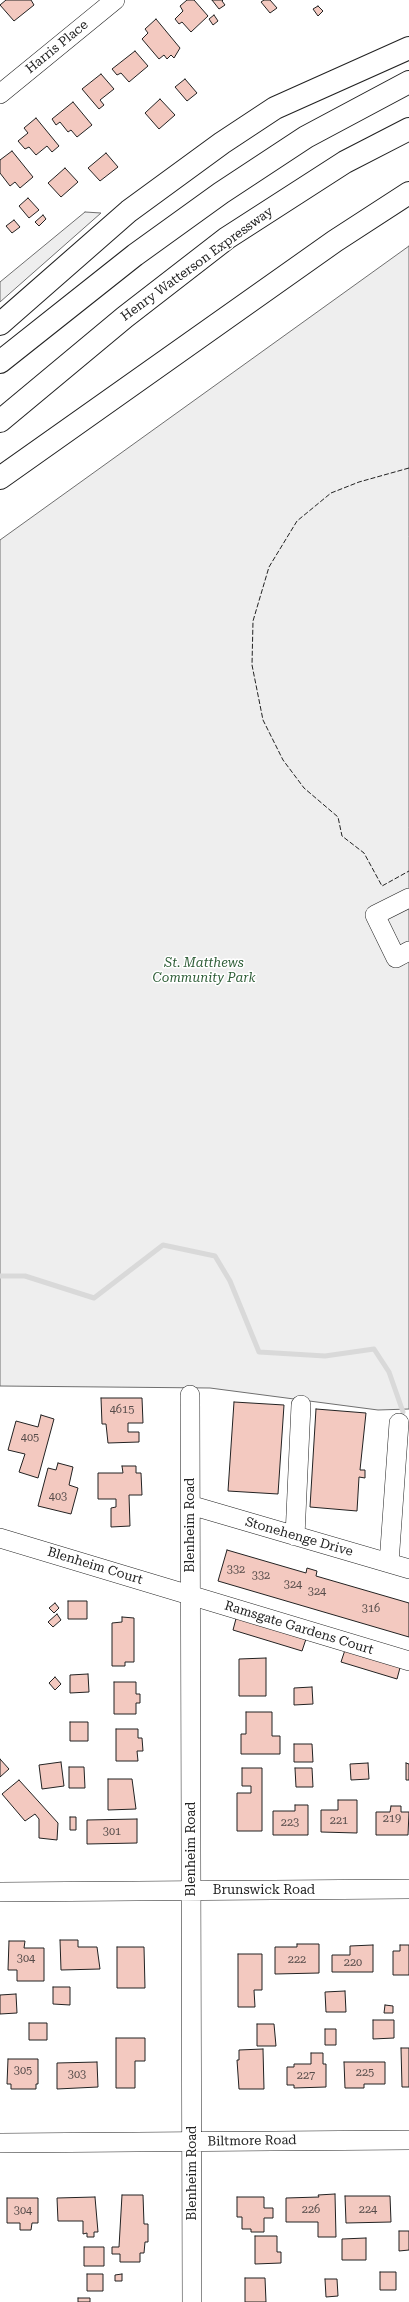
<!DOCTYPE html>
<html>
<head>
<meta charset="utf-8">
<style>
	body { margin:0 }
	canvas { display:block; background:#fff }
</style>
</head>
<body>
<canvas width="409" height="2302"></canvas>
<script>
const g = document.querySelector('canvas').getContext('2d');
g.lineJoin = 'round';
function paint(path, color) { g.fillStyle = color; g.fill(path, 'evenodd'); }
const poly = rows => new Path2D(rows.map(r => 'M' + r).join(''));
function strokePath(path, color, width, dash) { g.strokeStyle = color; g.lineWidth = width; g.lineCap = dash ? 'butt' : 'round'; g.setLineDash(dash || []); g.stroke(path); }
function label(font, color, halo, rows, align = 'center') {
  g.font = font + ' "Roboto Serif",serif'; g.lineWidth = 3; g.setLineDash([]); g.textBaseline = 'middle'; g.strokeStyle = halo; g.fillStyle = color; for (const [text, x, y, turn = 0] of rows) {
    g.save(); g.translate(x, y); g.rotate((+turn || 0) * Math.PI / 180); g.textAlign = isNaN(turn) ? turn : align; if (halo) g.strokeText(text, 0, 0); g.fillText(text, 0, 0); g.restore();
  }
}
const green = poly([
	[85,212,101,213,0,302,0,282,85,212],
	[409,246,409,1409,378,1410,210,1388,0,1386,0,540,409,246]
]);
const stream = poly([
	[0,1276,25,1276,94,1298,163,1245,215,1256,230,1281,259,1352,325,1356,374,1349,389,1372,403,1412]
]);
const building = poly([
	[6,0,31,0,34,5,14,21,0,5,6,0],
	[187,0,194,0,208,16,191,32,182,22,179,24,175,19,183,11,180,6,187,0],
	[212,0,223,0,222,1,225,5,219,9,212,0],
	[264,0,270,0,277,8,270,13,261,2,264,0],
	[318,6,323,11,318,16,313,9,318,6],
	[214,15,218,21,213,25,209,19,214,15],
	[156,19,180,48,174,58,171,55,167,59,164,55,159,59,142,39,148,33,145,29,156,19],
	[135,51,148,66,129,82,121,73,117,75,112,69,135,51],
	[101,74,114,89,100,100,104,105,99,109,82,89,101,74],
	[185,79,197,93,187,101,175,87,185,79],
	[160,99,175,115,159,129,145,113,160,99],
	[73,102,92,125,77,137,71,130,68,132,60,122,56,125,52,119,73,102],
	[36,118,59,146,52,152,47,146,36,155,29,147,25,149,18,141,28,133,24,128,36,118],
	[12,151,33,177,20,188,15,182,10,186,0,173,0,160,12,151],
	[106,153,118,167,100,181,88,168,106,153],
	[65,168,78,182,61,197,48,183,65,168],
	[28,198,39,210,29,218,19,206,28,198],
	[43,215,46,219,39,226,35,222,43,215],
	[14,220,20,227,12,233,6,226,14,220],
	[101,1398,142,1398,143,1423,128,1423,128,1432,139,1432,139,1442,108,1443,106,1424,102,1424,101,1398],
	[234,1402,284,1405,278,1494,228,1491,234,1402],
	[316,1409,366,1413,360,1470,365,1470,365,1478,359,1477,357,1511,310,1507,316,1409],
	[41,1415,54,1419,38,1478,19,1472,25,1454,8,1450,16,1421,38,1427,41,1415],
	[58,1463,73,1467,69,1485,78,1488,71,1514,38,1506,48,1468,56,1470,58,1463],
	[122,1466,136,1466,136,1473,141,1473,142,1495,129,1495,130,1526,111,1527,111,1508,116,1507,116,1499,98,1499,98,1473,123,1473,122,1466],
	[227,1550,306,1573,307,1568,317,1571,316,1576,409,1603,409,1637,218,1581,227,1550],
	[68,1601,87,1601,87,1619,68,1619,68,1601],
	[55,1603,59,1608,54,1613,49,1608,55,1603],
	[57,1614,61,1620,53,1627,48,1622,57,1614],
	[237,1615,307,1636,302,1651,233,1630,237,1615],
	[122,1617,134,1618,134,1662,125,1662,125,1666,112,1666,112,1623,122,1622,122,1617],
	[346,1647,401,1664,397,1679,341,1662,346,1647],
	[266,1658,266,1696,239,1696,239,1659,266,1658],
	[88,1674,89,1692,70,1693,70,1675,88,1674],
	[55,1677,61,1684,55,1690,49,1683,55,1677],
	[114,1682,136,1682,136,1694,140,1694,140,1703,136,1703,136,1714,114,1714,114,1682],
	[312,1687,313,1704,294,1705,294,1688,312,1687],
	[246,1712,272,1712,272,1736,280,1736,280,1754,241,1754,241,1734,246,1734,246,1712],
	[70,1722,88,1722,88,1741,70,1741,70,1722],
	[116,1729,138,1729,138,1738,142,1738,143,1751,137,1751,138,1761,116,1761,116,1729],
	[294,1744,312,1744,313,1762,294,1762,294,1744],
	[0,1759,9,1769,0,1777,0,1759],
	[61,1762,64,1786,42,1789,39,1765,61,1762],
	[368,1763,369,1779,351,1780,350,1764,368,1763],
	[406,1763,409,1764,409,1780,406,1780,406,1763],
	[69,1767,84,1767,85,1788,69,1788,69,1767],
	[242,1768,262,1768,262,1831,237,1831,237,1793,251,1793,251,1786,242,1786,242,1768],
	[295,1768,312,1768,313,1787,296,1787,295,1768],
	[108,1779,132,1779,136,1809,108,1810,108,1779],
	[19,1780,58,1823,57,1840,39,1838,39,1819,35,1814,25,1821,2,1794,19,1780],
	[338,1800,357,1800,357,1833,321,1832,321,1810,338,1810,338,1800],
	[295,1805,308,1805,308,1835,273,1835,273,1811,295,1811,295,1805],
	[391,1806,401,1806,401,1812,409,1812,408,1835,376,1835,376,1812,390,1812,391,1806],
	[70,1817,76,1817,76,1830,70,1830,70,1817],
	[137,1819,137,1843,87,1844,87,1820,137,1819],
	[60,1940,78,1940,78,1947,97,1947,100,1969,61,1970,60,1940],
	[9,1941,25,1941,24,1948,44,1948,44,1981,17,1981,17,1970,8,1970,9,1941],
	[297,1944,319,1944,319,1973,275,1974,275,1947,297,1947,297,1944],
	[373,1945,373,1972,332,1972,332,1955,350,1955,350,1946,373,1945],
	[400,1945,409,1945,409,1975,393,1975,393,1951,400,1951,400,1945],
	[117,1947,144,1947,145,1988,117,1988,117,1947],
	[238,1954,262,1954,262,1990,254,1990,255,2007,238,2007,238,1954],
	[53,1987,70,1987,70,2005,53,2004,53,1987],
	[345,1991,346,2012,326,2012,325,1992,345,1991],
	[16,1994,17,2013,0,2014,0,1995,16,1994],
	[385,2005,393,2006,393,2013,384,2013,385,2005],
	[373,2020,394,2020,394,2038,373,2039,373,2020],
	[29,2023,47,2023,47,2040,29,2040,29,2023],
	[257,2024,274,2024,276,2046,257,2046,257,2024],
	[325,2029,336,2029,336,2045,325,2045,325,2029],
	[116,2038,145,2038,145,2061,135,2061,135,2088,116,2088,116,2038],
	[401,2048,409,2048,409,2087,402,2087,401,2048],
	[263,2049,264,2089,239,2089,237,2060,239,2060,239,2050,263,2049],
	[311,2053,323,2053,323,2064,326,2064,326,2087,294,2088,294,2085,287,2085,287,2067,294,2067,294,2064,311,2064,311,2053],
	[8,2059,38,2059,38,2084,36,2084,36,2089,11,2089,11,2084,7,2084,8,2059],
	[97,2062,98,2087,57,2089,57,2063,97,2062],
	[344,2062,385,2062,385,2084,364,2084,364,2088,345,2088,344,2062],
	[335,2194,336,2237,318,2237,318,2222,286,2222,286,2198,319,2197,318,2195,335,2194],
	[122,2195,143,2195,144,2224,148,2224,148,2242,145,2242,144,2253,140,2253,140,2262,120,2262,120,2254,112,2254,112,2247,119,2247,122,2195],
	[345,2196,390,2196,391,2222,346,2223,345,2196],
	[95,2197,98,2232,94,2232,94,2237,87,2237,87,2233,83,2234,83,2221,58,2221,57,2198,95,2197],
	[237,2197,264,2197,264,2208,273,2208,273,2218,264,2218,264,2232,251,2232,251,2229,242,2229,242,2217,237,2217,237,2197],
	[7,2198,38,2198,38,2223,32,2223,31,2230,20,2230,20,2223,7,2223,7,2198],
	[399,2231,409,2231,409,2250,399,2251,399,2231],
	[255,2236,277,2236,277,2252,281,2252,281,2263,255,2264,255,2236],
	[366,2238,366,2260,342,2260,342,2239,366,2238],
	[84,2247,104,2247,104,2266,84,2266,84,2247],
	[380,2272,396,2272,396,2290,380,2290,380,2272],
	[87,2274,103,2274,103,2291,87,2291,87,2274],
	[122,2274,122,2281,115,2281,115,2275,122,2274],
	[245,2278,265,2278,266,2302,245,2302,245,2278],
	[325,2279,337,2279,338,2296,326,2297,325,2279],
	[78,2298,90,2298,90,2302,78,2302,78,2298]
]);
const minor = poly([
	[0,94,115,0],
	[409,898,375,915,396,958,409,951],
	[190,1395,192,2302],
	[190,1505,409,1569],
	[295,1536,301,1405],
	[0,1538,409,1661],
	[389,1563,399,1423],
	[0,1892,409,1889],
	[0,2143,409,2140]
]);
const highway = poly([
	[0,324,129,211,222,143,275,108,409,48],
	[0,362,135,255,221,193,306,137,409,82],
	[0,421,125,317,227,238,345,162,409,129],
	[0,478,335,241,409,193]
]);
const fence = poly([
	[409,468,359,482,331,493,297,521,269,567,253,621,252,665,263,720,283,760,304,788,338,817,342,836,364,853,382,886,409,871]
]);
const numberNames = [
	["4615",122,1410],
	["405",30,1438],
	["403",58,1497],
	["332",236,1570],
	["332",261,1576],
	["324",293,1585],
	["324",317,1592],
	["316",371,1609],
	["219",392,1819],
	["221",339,1821],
	["223",290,1823],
	["301",112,1832],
	["304",26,1959],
	["222",297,1960],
	["220",353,1963],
	["305",23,2071],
	["225",365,2073],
	["303",77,2075],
	["227",306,2076],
	["226",311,2210],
	["224",368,2210],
	["304",23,2211]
];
const streetNames = [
	["Harris Place",57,47,-39],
	["Henry Watterson Expressway",197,264,-36],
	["Blenheim Road",190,1525,-90],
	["Stonehenge Drive",299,1537,16],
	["Blenheim Court",95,1566,17],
	["Ramsgate Gardens Court",299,1628,17],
	["Blenheim Road",191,1849,-90],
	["Brunswick Road",264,1890],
	["Biltmore Road",252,2141,-1],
	["Blenheim Road",192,2173,-90]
];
const parkNames = [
	["St. Matthews",204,963],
	["Community Park",204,978]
];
paint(green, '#eee');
strokePath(green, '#6f6f6f', 1);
strokePath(stream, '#d9d9d9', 5);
paint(building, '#f3c9c0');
strokePath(building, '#222', 1);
strokePath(minor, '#222', 20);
strokePath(highway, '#222', 24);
strokePath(minor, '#fff', 19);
strokePath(highway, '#fff', 22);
strokePath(fence, '#222', 1, [5, 2]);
label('11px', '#564c4a', null, numberNames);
label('13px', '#222', '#fff', streetNames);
label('italic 13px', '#2f5e38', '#fff', parkNames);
</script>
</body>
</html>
